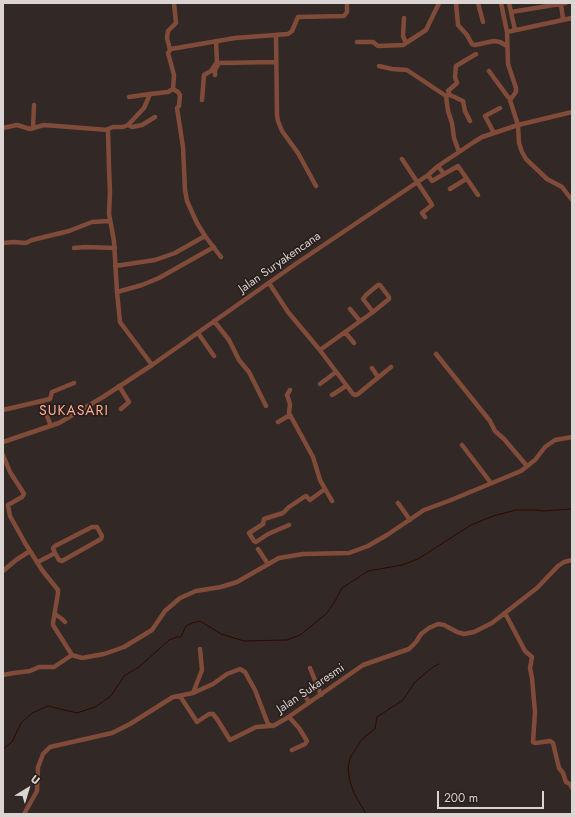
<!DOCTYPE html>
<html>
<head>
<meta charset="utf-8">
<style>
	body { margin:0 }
	#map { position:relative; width:575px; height:817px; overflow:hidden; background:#322825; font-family:Jost,sans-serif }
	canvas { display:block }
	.frame { position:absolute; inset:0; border:4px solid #dad4d2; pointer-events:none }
	.north { position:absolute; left:8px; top:769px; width:40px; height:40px; -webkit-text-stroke:3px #281e1c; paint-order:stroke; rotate:38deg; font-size:11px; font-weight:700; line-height:16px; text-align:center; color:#dad4d2 }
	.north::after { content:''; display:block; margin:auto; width:14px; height:18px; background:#dad4d2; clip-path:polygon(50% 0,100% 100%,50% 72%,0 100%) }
	.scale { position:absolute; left:437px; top:791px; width:107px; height:18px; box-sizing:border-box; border:2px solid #dad4d2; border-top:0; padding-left:5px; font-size:12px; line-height:14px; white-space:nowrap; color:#dad4d2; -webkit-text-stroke:3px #281e1c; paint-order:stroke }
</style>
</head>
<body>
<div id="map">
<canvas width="575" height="817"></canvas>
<div class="frame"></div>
<div class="north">U</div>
<div class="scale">200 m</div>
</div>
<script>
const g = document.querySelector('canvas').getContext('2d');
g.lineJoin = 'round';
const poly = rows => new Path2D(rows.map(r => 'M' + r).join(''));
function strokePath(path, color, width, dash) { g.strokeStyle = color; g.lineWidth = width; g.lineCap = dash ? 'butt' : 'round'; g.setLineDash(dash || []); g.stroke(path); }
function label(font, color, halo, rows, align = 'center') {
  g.font = font + ' Jost,sans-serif'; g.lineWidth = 3.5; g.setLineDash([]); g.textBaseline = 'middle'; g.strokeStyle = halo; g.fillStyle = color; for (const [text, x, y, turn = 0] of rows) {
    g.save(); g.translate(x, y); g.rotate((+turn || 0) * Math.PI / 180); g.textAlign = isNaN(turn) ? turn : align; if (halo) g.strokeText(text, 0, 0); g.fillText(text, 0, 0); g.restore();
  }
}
const stream = poly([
	[3,749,12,742,21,723,32,713,48,706,77,713,95,707,111,696,124,676,139,667,169,640,177,637,181,637,186,626,192,623,200,621,221,634,244,641,287,640,300,635,326,614,334,603,342,588,368,571,402,565,418,559,471,525,493,516,516,510,536,510,543,511,572,509],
	[366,814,354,793,350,782,348,768,350,758,362,739,375,729,377,717,403,700,415,682,433,667,439,664]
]);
const minor = poly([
	[456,3,458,25,467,35,472,44,475,45,494,41,500,42,507,46],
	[478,3,483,22],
	[501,3,507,32,508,64,516,88,516,92,510,100,518,125,519,143,522,152,526,159,547,179,562,187,572,200],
	[509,3,515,30],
	[561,4,563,19],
	[511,12,566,3],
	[404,18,403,36,406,43],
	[507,32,572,18],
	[276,35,277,115,278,121,282,131,298,153,316,186],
	[357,42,373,42,378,46,403,45,426,30,439,3],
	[170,50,167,38,168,31,176,23,174,3],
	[379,66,392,69,407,70,446,96,448,111,452,123,454,138,459,152],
	[489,71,508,97,510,98],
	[215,75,215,70,219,63,276,62],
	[173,89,178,92,180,95,179,106,177,108,183,147,185,190,187,201,197,223,205,236],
	[450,95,463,101,465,111,470,121],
	[446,96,450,95,448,91,457,83,455,77,456,66,476,54],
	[129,97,150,94],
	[202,100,204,75,211,71,217,62,216,41],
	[128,125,132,127,142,125,155,117],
	[3,128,17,125,30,129,44,125,108,130],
	[33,128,34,105],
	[494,133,485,116,500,108],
	[402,159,431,203,432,205,422,213,425,217],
	[438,166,444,174,458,166,478,195],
	[428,175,432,181,444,174],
	[450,189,466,179],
	[3,243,14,242,26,243,32,240,69,231,92,222,110,221],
	[74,248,85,247,115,248],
	[115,266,155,260,175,253,205,236,221,257],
	[269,283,288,312,319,349,353,394,355,395,358,394,391,367],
	[117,292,142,285,159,278,214,247],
	[350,309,360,321],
	[214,321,229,340,239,360,249,372,266,406],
	[345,332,354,343],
	[198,333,214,356],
	[320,350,373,312,389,299,389,297,380,285,378,285,366,295,363,299,373,312],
	[436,354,490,421,495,431,504,439,527,466],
	[152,365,120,322,117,292,114,241,109,214,110,192,109,168,108,129,113,127,123,127,128,125,144,108,150,94,168,92,173,89,174,75,168,53,171,49,235,38,288,34,292,31,298,17,344,16,347,12,347,3],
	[372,368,378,377],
	[320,384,336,372],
	[119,386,129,402,121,409],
	[290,390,287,395,290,404,289,413,313,457,320,480,332,501],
	[332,395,346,386],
	[41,401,51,426],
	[3,410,50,399,52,392,74,383],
	[278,422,290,415],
	[3,442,59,423,103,397,152,365,297,263,428,175,438,166,474,142,482,137,518,125,572,112],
	[462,445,491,483],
	[3,455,10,472,21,489,24,494,22,497,8,505,10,516,25,543,42,570,58,590,58,593,53,623,53,625,72,655,82,658,104,654,124,647,152,630,165,611,180,598,196,591,221,587,237,582,279,558,303,554,349,553,368,546,387,535,424,510,451,500,521,471,535,460,545,447,555,440,572,437],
	[398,503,410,520],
	[289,525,268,534,256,542,254,541,249,533,263,524,264,519,283,513,289,507,304,497,306,496,310,500,325,489],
	[258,549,268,564],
	[38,562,55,553,53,548,55,546,92,527,97,527,102,536,101,539,62,561,59,560,55,553],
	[3,571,16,560,30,551],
	[505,613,525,651,532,657,530,668,532,678,535,712,533,742,536,743,550,741,553,743,559,768,563,773,566,782,570,784,572,788],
	[55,614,62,619,65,622],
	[310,668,321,695],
	[3,675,14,673,30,671,39,667,54,667,72,655],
	[193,693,202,670,200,649],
	[303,693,309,702],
	[180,696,197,722,209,714,213,714,217,719,230,740,256,727,271,726],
	[289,717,299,728,307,741,305,744,292,750],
	[24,814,37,791,38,767,40,762,43,754,50,747,112,733,130,724,173,697,193,693,213,684,227,674,240,669,245,672,255,690,268,724,273,726,287,718,363,665,409,649,416,642,421,634,429,628,438,624,444,625,457,632,464,634,474,632,492,623,537,588,558,566,564,562,572,560]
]);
const streetNames = [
	["Jalan Suryakencana",280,263,-35],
	["Jalan Sukaresmi",311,689,-34]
];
const quarterNames = [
	["SUKASARI",74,412]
];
strokePath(stream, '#310800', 1);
strokePath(minor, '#814b3a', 4.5);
label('12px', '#dad4d2', '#281e1c', streetNames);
g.letterSpacing = '1px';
label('14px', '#fdad95', '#281e1c', quarterNames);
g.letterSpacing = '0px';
</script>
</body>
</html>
